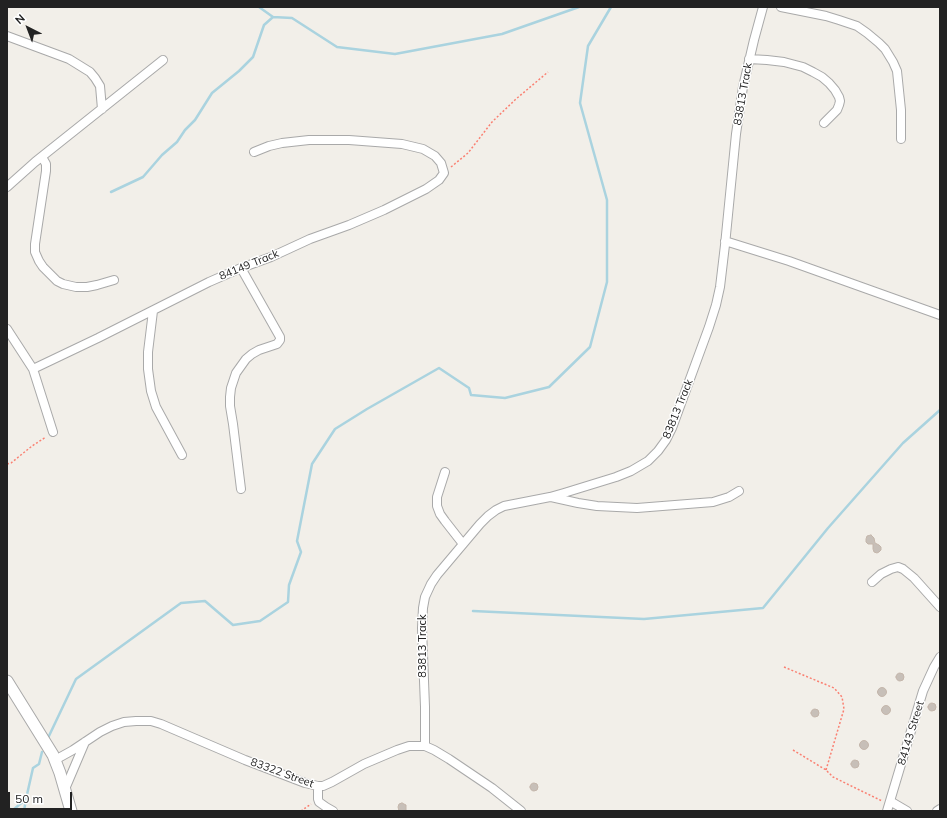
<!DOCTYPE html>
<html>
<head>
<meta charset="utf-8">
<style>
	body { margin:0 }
	#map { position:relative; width:947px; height:818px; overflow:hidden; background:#f2efe9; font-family:Mulish,sans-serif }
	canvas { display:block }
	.frame { position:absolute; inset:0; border:8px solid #222; pointer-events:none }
	.north { position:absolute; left:8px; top:8px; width:40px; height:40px; -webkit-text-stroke:3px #fff; paint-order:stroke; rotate:318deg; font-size:11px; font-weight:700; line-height:16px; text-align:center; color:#222 }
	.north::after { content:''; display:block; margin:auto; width:14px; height:18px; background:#222; clip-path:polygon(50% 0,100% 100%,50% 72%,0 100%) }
	.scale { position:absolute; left:8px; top:792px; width:64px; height:18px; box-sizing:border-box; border:2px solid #222; border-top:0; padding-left:5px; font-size:12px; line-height:14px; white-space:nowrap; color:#222; -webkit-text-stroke:3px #fff; paint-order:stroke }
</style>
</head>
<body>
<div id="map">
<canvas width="947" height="818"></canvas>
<div class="frame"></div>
<div class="north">N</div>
<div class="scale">50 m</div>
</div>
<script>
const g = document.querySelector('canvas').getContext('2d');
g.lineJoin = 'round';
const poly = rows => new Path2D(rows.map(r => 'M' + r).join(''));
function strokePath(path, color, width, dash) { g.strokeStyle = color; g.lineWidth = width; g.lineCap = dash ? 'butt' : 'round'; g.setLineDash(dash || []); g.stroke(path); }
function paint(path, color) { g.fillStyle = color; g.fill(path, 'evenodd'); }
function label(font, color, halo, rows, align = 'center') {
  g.font = font + ' Mulish,sans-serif'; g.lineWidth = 3; g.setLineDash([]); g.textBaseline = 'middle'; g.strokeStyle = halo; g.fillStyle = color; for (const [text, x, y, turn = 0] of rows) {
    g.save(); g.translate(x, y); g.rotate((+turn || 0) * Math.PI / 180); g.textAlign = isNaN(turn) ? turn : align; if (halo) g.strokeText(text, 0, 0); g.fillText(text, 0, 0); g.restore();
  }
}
const stream = poly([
	[259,7,273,17,292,18,337,47,395,54,502,34,579,7],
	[111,192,143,177,162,155,177,142,185,130,195,120,212,93,239,71,253,57,264,25,273,17],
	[473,611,644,619,763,608,828,528,903,443,940,410],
	[48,738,76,679,181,603,205,601,233,625,260,621,288,602,289,585,301,552,297,541,312,464,335,429,367,409,439,368,469,388,471,395,505,398,549,387,590,347,607,282,607,200,580,103,588,46,611,7],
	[7,808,13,810,26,799],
	[24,811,26,799,33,768,39,764,42,752]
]);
const building = poly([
	[871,535,874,538,875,543,879,545,881,547,881,550,879,552,877,553,874,552,873,549,873,544,868,544,866,542,866,539,867,536,871,535],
	'896 677a4 4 0 1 1 8 0a4 4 0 1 1-8 0Z',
	'877.5 692a4.5 4.5 0 1 1 9 0a4.5 4.5 0 1 1-9 0Z',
	'928 707a4 4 0 1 1 8 0a4 4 0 1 1-8 0Z',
	'881.5 710a4.5 4.5 0 1 1 9 0a4.5 4.5 0 1 1-9 0Z',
	'811 713a4 4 0 1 1 8 0a4 4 0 1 1-8 0Z',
	'859.5 745a4.5 4.5 0 1 1 9 0a4.5 4.5 0 1 1-9 0Z',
	'851 764a4 4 0 1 1 8 0a4 4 0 1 1-8 0Z',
	'530 787a4 4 0 1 1 8 0a4 4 0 1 1-8 0Z',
	[402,803,406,805,406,811,399,811,398,807,399,804,402,803]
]);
const path = poly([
	[451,167,468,153,492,122,516,99,548,72],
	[7,464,11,463,32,446,46,437],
	[784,667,834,688,842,697,844,709,826,770],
	[793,750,826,770,833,777,882,801],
	[301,811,311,804]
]);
const minor = poly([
	[781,7,826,16,839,20,857,26,867,33,879,43,885,49,893,62,897,71,901,110,901,139],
	[7,36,69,59,90,72,95,78,100,86,102,109],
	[749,59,767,60,784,62,803,67,813,72,822,77,829,83,835,90,839,97,840,101,839,105,837,110,824,123],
	[42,157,46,164,46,171,35,244,35,252,39,261,43,267,57,281,63,284,76,287,87,287,97,285,114,280],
	[7,187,35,162,163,60],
	[725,241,789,261,870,290,940,315],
	[241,268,280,337,280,340,277,344,259,350,252,354,246,359,236,373,231,388,230,397,230,406,233,424,241,489],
	[153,311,148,352,148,369,151,391,156,407,182,455],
	[7,329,33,369],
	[53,432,33,369,98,338,209,282,241,268,271,257,310,239,349,225,384,210,426,189,439,180,444,173,441,163,435,156,423,149,402,144,349,140,309,140,282,143,269,146,254,152],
	[445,472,437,497,437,506,440,514,445,521,463,544],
	[551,497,578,503,597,506,637,508,713,502,729,497,739,491],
	[872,582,881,574,891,569,898,567,903,569,914,578,940,607],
	[425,746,425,707,422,628,423,608,425,597,431,584,437,575,480,524,488,516,496,510,504,506,550,497,564,493,616,477,631,471,648,461,658,451,666,440,672,428,709,327,716,305,720,287,725,245,736,134,743,87,754,40,763,7],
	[55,760,73,750,100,732,112,726,124,722,136,721,151,721,161,724,245,760,305,783,318,786,323,786,332,782,364,764,397,750,409,746,425,746,434,750,449,759,492,788,521,811],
	[318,786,318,799,319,802,326,807,333,811],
	[65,789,85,742],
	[890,801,907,811],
	[887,811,923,691,934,667,940,657],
	[937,811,940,809]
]);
const tertiary = poly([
	[7,681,53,755,60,773,71,811]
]);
const streetNames = [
	["83813 Track",743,94,-80],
	["84149 Track",249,265,-22],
	["83813 Track",678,409,-68],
	["83813 Track",423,646,-90],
	["84143 Street",911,733,-73],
	["83322 Street",282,773,20]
];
strokePath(stream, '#aad3df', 2.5);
paint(building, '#c7bfb8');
strokePath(building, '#c4b6ab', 1);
strokePath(minor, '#a9a9a9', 10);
strokePath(tertiary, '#a9a9a9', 13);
strokePath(path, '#fa8072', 1.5, [2, 2]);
strokePath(minor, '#fff', 8);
strokePath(tertiary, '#fff', 11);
label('11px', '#222', '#fff', streetNames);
</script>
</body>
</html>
